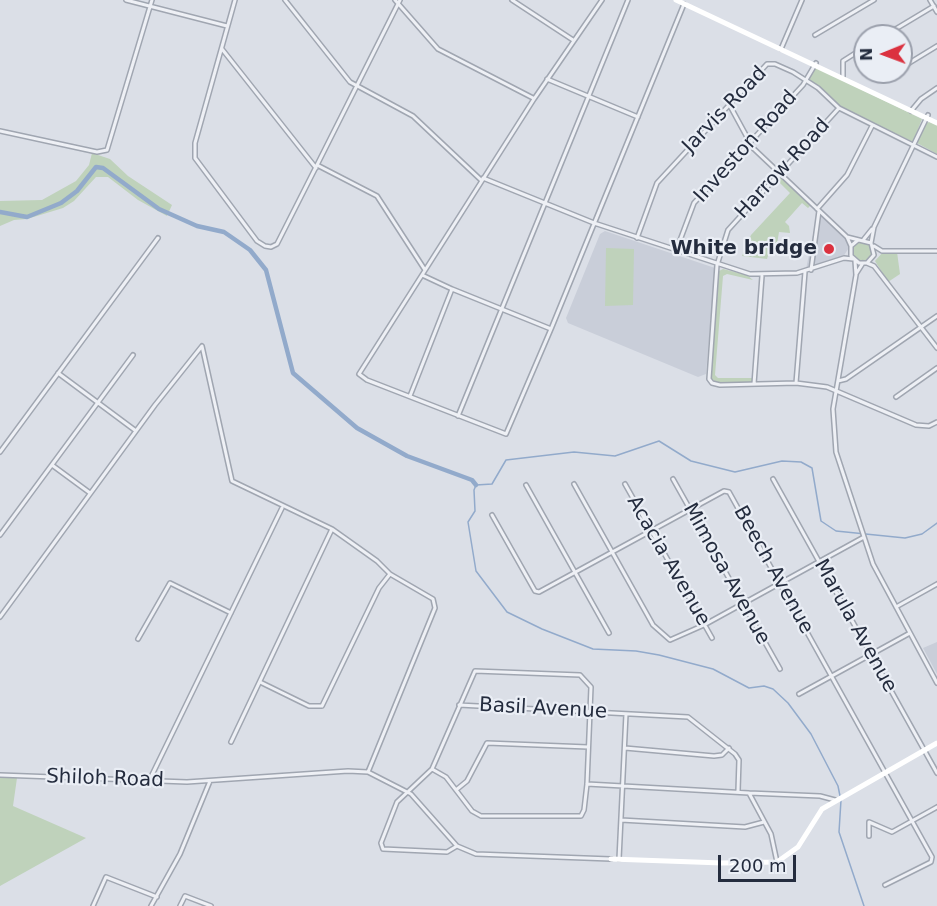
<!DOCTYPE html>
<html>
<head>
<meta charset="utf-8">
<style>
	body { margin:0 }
	#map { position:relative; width:937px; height:906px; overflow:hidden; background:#dbdfe7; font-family:"DejaVu Sans",sans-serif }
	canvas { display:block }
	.north { position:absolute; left:853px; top:24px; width:60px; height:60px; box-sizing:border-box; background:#eaeef5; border:2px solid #9ba0ac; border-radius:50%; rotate:269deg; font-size:16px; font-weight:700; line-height:24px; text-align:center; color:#242c3e }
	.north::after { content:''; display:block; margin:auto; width:21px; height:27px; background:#db313f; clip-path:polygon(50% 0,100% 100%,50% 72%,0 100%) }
	.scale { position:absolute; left:718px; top:855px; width:78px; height:27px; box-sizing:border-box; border:3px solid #242c3e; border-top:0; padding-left:8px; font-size:18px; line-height:21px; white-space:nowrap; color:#242c3e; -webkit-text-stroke:4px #eaeef5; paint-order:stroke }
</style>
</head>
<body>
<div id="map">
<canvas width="937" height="906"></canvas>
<div class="north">N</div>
<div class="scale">200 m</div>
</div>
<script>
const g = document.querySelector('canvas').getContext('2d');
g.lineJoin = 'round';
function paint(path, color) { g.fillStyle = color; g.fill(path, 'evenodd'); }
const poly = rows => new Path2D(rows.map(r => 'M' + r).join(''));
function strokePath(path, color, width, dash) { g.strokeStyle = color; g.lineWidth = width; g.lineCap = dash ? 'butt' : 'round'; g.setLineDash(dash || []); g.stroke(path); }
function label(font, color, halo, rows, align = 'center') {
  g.font = font + ' "DejaVu Sans",sans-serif'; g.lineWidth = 4.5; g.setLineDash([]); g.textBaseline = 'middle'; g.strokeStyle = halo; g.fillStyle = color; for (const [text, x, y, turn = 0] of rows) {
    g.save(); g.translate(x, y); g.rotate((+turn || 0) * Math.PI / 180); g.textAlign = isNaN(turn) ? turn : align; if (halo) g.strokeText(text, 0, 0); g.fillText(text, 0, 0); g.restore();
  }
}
const built = poly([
	[818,211,847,237,850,246,843,257,806,269],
	[605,231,715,268,706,374,698,377,568,323,566,318,600,234],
	[937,642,937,674,923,648]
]);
const green = poly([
	[815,67,922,119,913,142,840,107,809,79],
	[930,122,937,125,937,154,917,143,926,123],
	[92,153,110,159,128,176,172,205,167,216,138,200,108,177,96,177,74,201,63,208,27,219,14,220,0,226,0,201,42,200,76,181,89,165],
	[777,177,782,177,811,205,808,208,802,203,785,222,789,226,790,233,779,232,777,244,772,243,767,259,742,256,751,235,790,193,779,182,774,181],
	'852 252a10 10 0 1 1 20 0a10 10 0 1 1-20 0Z',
	[606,248,634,249,633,305,605,306],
	[883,252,897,252,900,274,888,282,875,261],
	[723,269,747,275,753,280,727,274,723,276,715,375,718,378,753,378,753,382,717,383,711,378,719,271],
	[0,777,17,778,13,806,86,838,0,886]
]);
const stream = poly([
	[840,796,838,786,811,734,788,703,773,689,764,686,749,688,713,669,659,655,636,651,593,649,542,629,507,612,476,571,468,522,475,511,474,490,476,485,492,484,506,460,574,452,615,456,659,441,691,461,735,472,782,461,801,462,812,468,821,521,836,531,905,538,922,534,937,523],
	[841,800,839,832,864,906]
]);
const river = poly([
	[0,212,27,217,61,203,77,191,96,167,103,168,159,209,197,226,224,232,250,250,266,270,293,373,357,428,407,456,472,480,476,485]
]);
const street = poly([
	[126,0,227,26],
	[235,0,195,143,195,158,257,241,265,246,271,247,277,244,317,165,377,196,425,270],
	[285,0,350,82,413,116,481,180],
	[395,0,438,49,533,98],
	[512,0,573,40],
	[930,0,937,12],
	[815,35,874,0],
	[884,36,934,6],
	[222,49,316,168],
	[781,49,802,0],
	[901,68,937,46],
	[843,76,843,61,865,47],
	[547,79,638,117],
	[729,104,753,148,847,237,851,246],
	[839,108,728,230,717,265,709,379,712,383,720,385,796,383,827,387,916,425,929,426,937,422],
	[911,111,921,99,937,88],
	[0,131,97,152,107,150,152,0],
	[317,165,400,0],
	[483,178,594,223,750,274,797,273,844,258,853,259],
	[817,209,847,175,872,126],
	[847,237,871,243,874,255,867,263,859,263,851,256,851,246,858,240],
	[637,238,657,183,767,64,775,64,793,72,818,88,839,108,937,157],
	[864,239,872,229],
	[871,243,874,227,928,115],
	[874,246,882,251,937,251],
	[676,251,694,203,803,85,816,63],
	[855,261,856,275,833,409,836,452,873,564,937,683],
	[867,263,874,266,937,348],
	[811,270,819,211],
	[856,274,863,263],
	[422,275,452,289],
	[551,329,506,434,367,380,359,374,534,99,602,0],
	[58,373,136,431],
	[838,381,846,379,937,316],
	[796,383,805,272],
	[754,384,762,276],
	[410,396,452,289,551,329,684,4],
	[896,397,937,368],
	[458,416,628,0],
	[0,452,158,238],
	[52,465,90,493],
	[673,479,780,669],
	[773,479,937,773],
	[574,484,653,625,670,640,704,625,864,537],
	[625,484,712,638],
	[526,485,609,633],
	[492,515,535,591,539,592,724,491,729,492,932,857,931,862,885,885],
	[0,535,133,355],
	[896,607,937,584],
	[0,617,155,405,202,346,232,481,332,529,377,561,390,574,433,599,435,608,368,772],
	[138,639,170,583,231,613],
	[260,682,309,706,322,706,379,588,390,574],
	[799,694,910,633],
	[459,705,688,717,735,754,739,760,738,791],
	[231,742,332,529],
	[625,748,714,756,722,755,729,748],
	[432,769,446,777,472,811,481,816,581,816,584,810,587,784,591,687,580,675,475,671,432,769,397,802,381,843,383,849,447,852,457,846,476,854,611,859],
	[0,775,187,782,348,771,368,772,411,794,457,846],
	[149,781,282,508],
	[587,784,749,793,771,834,777,862],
	[456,790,467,781,487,743,588,747],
	[749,793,820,796,835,800],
	[621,820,745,827,764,822],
	[869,836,869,822,892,832,937,807],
	[619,859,626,714],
	[93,906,106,877,157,897],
	[151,906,180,854,210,781],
	[180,906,185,896,211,906]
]);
const secondary = poly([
	[676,0,937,123],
	[611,859,722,863,777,862,798,847,822,809,937,743]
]);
const markers = [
	[829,249,6,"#db313f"]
];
const streetNames = [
	["Jarvis Road",725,110,-46],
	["Investon Road",746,147,-48],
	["Harrow Road",783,169,-47],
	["Acacia Avenue",668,561,60],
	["Beech Avenue",773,570,61],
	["Mimosa Avenue",726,574,61],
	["Marula Avenue",855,626,61],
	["Basil Avenue",543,709,3],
	["Shiloh Road",105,779,2]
];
const poiNames = [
	["White bridge",817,249]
];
paint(built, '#c9ced9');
paint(green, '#bfd2bb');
strokePath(stream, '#92aacb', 1.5);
strokePath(river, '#92aacb', 4.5);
strokePath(street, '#a0a6b1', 6);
strokePath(street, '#eef0f5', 3);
strokePath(secondary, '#fff', 5);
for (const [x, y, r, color] of markers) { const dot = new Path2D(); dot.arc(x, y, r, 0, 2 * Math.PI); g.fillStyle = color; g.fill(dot); strokePath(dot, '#eaeef5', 2); }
label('20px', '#242c3e', '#eaeef5', streetNames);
label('bold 20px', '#242c3e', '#eaeef5', poiNames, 'right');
</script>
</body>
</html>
